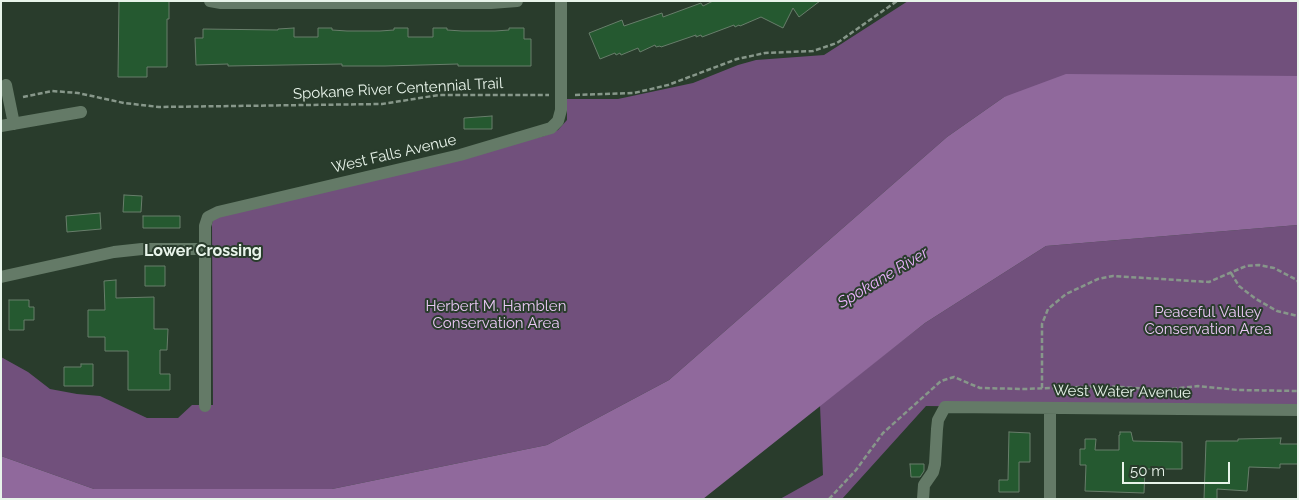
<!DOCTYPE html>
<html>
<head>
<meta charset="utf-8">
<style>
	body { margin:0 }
	#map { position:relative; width:1299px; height:500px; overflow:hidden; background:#293c2c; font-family:Raleway,sans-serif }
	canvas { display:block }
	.frame { position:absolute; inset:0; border:2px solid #e8f4ea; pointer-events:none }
	.scale { position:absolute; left:1122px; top:462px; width:108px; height:22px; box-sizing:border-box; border:2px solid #e8f4ea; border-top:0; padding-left:6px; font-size:15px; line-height:18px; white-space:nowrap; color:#e8f4ea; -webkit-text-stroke:4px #293c2c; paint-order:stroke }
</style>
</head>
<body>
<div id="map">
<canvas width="1299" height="500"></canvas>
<div class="frame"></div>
<div class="scale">50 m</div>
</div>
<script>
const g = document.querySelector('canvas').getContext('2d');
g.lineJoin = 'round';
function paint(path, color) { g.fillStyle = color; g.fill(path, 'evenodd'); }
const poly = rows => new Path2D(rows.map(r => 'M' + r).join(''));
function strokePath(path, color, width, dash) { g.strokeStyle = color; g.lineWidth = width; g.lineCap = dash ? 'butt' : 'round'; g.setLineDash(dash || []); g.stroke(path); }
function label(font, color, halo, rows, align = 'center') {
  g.font = font + ' Raleway,sans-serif'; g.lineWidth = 4; g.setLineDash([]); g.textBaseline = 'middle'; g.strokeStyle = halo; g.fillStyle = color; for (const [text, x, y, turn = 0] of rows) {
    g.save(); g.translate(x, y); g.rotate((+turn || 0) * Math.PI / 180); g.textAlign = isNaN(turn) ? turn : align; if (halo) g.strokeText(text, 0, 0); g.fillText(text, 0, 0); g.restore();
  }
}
const green = poly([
	[908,1,1298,1,1298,76,1185,76,1004,97,947,137,669,380,547,445,332,489,94,489,1,456,1,357,28,372,50,389,77,394,100,396,147,418,178,418,192,405,213,405,212,224,213,220,217,217,544,136,558,130,567,120,567,99,618,99,693,83,738,65,756,60,824,55],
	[1298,225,1298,410,926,406,842,499,780,499,823,475,820,405,925,323,1046,246]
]);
const water = poly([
	[1066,74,1298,76,1298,225,1046,246,925,323,703,499,1,499,1,456,94,489,332,489,547,445,669,380,947,137,1004,97]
]);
const building = poly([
	[119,1,169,1,169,19,167,19,167,67,147,67,147,77,118,77,119,1],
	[713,1,820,1,799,17,793,8,783,28,761,17,740,26,739,25,735,27,734,25,702,37,701,35,696,37,696,35,661,47,660,46,656,47,655,45,640,52,638,48,621,55,620,53,616,55,615,53,600,59,589,33,622,20,624,26,662,13,663,17,701,3,703,6,713,1],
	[294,28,294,37,318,37,318,28,332,28,332,30,347,31,380,31,394,30,394,28,408,28,408,37,433,37,433,28,447,28,447,30,462,31,495,31,509,30,509,28,524,28,524,39,531,39,531,66,458,66,458,64,385,66,342,66,342,64,228,66,228,64,196,65,195,38,203,38,203,29,278,30,278,29,294,28],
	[492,116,492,129,464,129,464,118,492,116],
	[124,195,142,196,141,212,123,212,124,195],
	[100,213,101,229,67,232,66,216,100,213],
	[143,216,180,216,180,228,143,228,143,216],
	[145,266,165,266,165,286,145,286,145,266],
	[116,280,116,298,154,297,154,329,168,329,167,350,160,350,160,374,170,374,170,390,128,390,128,351,105,351,105,337,88,337,88,310,105,310,104,281,116,280],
	[9,300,29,300,29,307,34,307,34,320,24,320,24,330,9,330,9,300],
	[81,364,93,364,93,386,64,386,64,367,81,367,81,364],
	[1009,432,1030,433,1030,462,1019,462,1019,492,999,492,999,480,1008,480,1009,432],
	[1120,432,1131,432,1133,441,1182,442,1182,469,1145,469,1144,493,1085,491,1086,465,1080,465,1080,449,1085,449,1085,439,1096,439,1095,450,1119,450,1119,435,1120,435,1120,432],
	[1281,438,1280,444,1298,444,1298,464,1280,464,1280,468,1249,467,1247,491,1217,489,1217,499,1204,499,1206,441,1238,441,1238,439,1281,438],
	[910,464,924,464,924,471,920,477,911,477,910,464]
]);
const path = poly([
	[575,95,634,93,668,85,737,59,765,53,813,51,837,43,897,1],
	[23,97,52,91,78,93,124,103,159,107,382,104,439,95,549,95],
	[1231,273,1239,286,1256,299,1277,311,1298,316],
	[1042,388,1042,324,1048,309,1066,294,1098,279,1113,276,1209,282,1246,266,1259,265,1274,268,1297,280,1298,282],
	[829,499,856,470,883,433,941,381,954,377,980,388,1024,389,1107,386,1163,390,1198,386,1238,390,1298,391]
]);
const minor = poly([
	[210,1,221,3,491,3,517,1],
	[6,85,14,124],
	[1,126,81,112],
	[1,277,114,252,142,249,205,249],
	[205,406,205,226,208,217,218,212,460,155,551,128,558,121,561,110,561,1],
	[923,499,924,485,933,472,935,464,937,429,938,420,945,407,1298,410],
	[1050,499,1050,408]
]);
const streetNames = [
	["Spokane River Centennial Trail",398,89,-3],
	["West Falls Avenue",394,154,-13],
	["West Water Avenue",1122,392,1]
];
const parkNames = [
	["Herbert M. Hamblen",496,306],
	["Conservation Area",496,323],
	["Peaceful Valley",1208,312],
	["Conservation Area",1208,329]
];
const neighbourhoodNames = [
	["Lower Crossing",203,251]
];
const waterNames = [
	["Spokane River",883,278,-31]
];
paint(green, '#71507c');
paint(water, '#90699c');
paint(building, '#255930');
strokePath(building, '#687e6b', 1);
strokePath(path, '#87978a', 2.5, [5, 2.5]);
strokePath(minor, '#647a67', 12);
label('15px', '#e8f4ea', '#293c2c', streetNames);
label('15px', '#eac8f5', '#293c2c', parkNames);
label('bold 16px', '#e8f4ea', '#293c2c', neighbourhoodNames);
label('italic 16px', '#e9b1fb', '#293c2c', waterNames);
</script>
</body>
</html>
